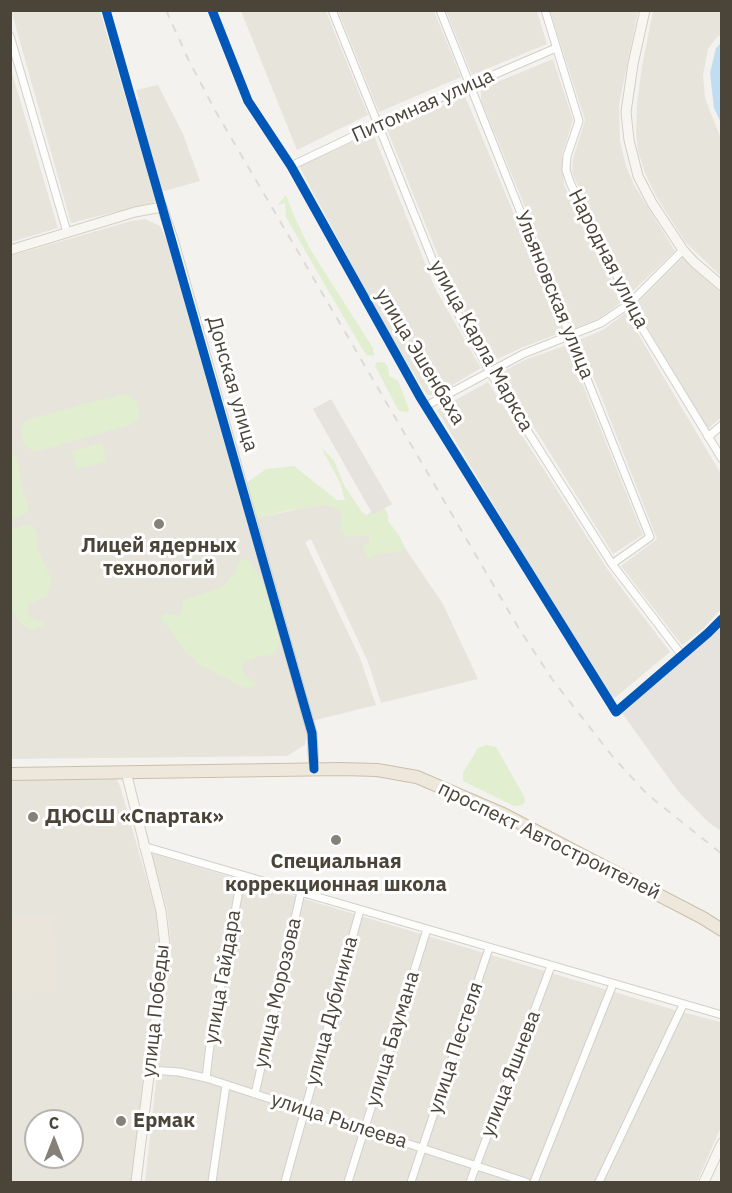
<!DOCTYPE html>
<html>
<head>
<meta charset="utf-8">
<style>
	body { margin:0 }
	#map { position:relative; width:732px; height:1193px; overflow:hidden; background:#f4f2ee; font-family:"IBM Plex Sans",sans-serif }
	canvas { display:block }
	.frame { position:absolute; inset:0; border:12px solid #4b4439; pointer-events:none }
	.north { position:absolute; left:24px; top:1109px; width:60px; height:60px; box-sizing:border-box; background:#fff; border:2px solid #b7b4b0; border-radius:50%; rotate:0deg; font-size:16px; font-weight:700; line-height:24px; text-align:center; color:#4b4439 }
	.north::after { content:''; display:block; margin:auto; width:21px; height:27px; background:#868178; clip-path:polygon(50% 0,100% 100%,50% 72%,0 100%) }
</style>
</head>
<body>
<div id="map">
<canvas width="732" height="1193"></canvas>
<div class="frame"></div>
<div class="north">С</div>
</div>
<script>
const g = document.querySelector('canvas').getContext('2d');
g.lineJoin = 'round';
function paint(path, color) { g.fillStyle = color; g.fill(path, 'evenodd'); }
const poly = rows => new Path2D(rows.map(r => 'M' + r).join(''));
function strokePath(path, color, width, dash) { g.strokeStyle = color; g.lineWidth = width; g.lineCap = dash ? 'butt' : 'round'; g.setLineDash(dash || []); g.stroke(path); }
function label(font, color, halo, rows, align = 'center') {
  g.font = font + ' "IBM Plex Sans",sans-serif'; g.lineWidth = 6; g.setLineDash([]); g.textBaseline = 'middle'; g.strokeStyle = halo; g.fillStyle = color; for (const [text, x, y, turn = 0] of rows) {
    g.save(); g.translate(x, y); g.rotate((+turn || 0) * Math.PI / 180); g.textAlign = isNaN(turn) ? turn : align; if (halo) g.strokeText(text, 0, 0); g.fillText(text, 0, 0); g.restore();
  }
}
const residential = poly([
	[11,10,100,11,156,202,71,223],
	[241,11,326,11,368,115,297,150],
	[338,11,434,11,461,77,379,112],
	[446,11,537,11,547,44,472,75],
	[550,11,638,11,619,105,620,141,626,166,634,185,675,251,632,292,593,222,572,172,573,159,585,120],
	[653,11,721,11,721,35,717,37,708,49,703,75,705,98,721,139,721,276,685,242,656,196,645,173,638,151,636,133,637,105,642,66],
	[553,59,573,120,562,155,564,185,582,225,623,301,599,319,575,328,481,100,481,91,485,87],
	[10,66,58,228,11,242,10,242],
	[158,85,183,134,200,181,160,192,134,101,139,99,136,90],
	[465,96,563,332,521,348,492,362,450,285,386,127],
	[373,133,435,288,481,368,436,395,427,395,383,323,299,166],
	[145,219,160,226,167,241,307,733,305,745,287,756,11,759,10,256,131,221],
	[683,257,690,266,721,293,721,417,708,429,644,322,637,303],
	[628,311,634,327,721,474,721,609,703,629,682,645,621,566,657,539,579,340,603,330],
	[567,345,643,535,613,554,500,373,527,359],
	[488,382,608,570,670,652,611,701,437,410],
	[317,505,329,505,337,508,363,535,371,535,369,542,380,553,392,553,405,548,443,604,478,679,381,703,368,662,311,539,305,542,360,658,376,705,312,721,256,518],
	[106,776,117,780,120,786,156,912,159,945,131,1182,11,1182,10,778],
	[36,1121,72,1121,72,1157,36,1157],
	[151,853,678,1011,721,1022,721,1127,697,1182,145,1182,171,945,167,909]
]);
const industrial = poly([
	[721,627,721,831,708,822,678,791,622,713]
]);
const education = poly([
	[11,916,54,916,56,992,11,993]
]);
const green = poly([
	[286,195,294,216,310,249,373,348,374,356,367,355,363,350,329,292,286,217,285,203,278,205],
	[380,362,385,363,388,367,389,376,398,381,409,409,408,412,399,411,375,366,376,363],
	[119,395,127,395,137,402,139,414,138,420,132,424,38,451,29,449,24,445,21,431,23,425,27,420],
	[102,443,107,461,77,469,72,451],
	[321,447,334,460,344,485,362,512,366,515,383,506,388,515,388,521,399,535,405,548,392,553,380,553,368,559,363,546,369,542,371,535,349,537,344,534,340,530,341,512,329,505,290,510,256,518,245,484,266,469,294,466,337,500,345,500,340,483],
	[10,452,15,456,19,466,22,487,28,504,28,512,11,520],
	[24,525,31,525,35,529,38,538,38,550,52,580,47,596,29,604,27,610,29,616,34,620,45,623,44,626,37,627,32,631,19,622,11,606,11,530],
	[241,560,247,560,251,563,266,588,280,640,276,652,268,655,258,656,242,663,242,672,247,678,257,683,254,687,245,688,199,664,184,650,170,629,160,619,164,614,181,615,183,600,220,588,235,573,238,564],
	[487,745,496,747,524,796,525,802,522,805,514,806,463,781,463,773,478,748]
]);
const parking = poly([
	[331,399,392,504,373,515,313,409]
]);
const water = poly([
	[721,43,721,123,714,108,710,73,716,48]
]);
const street = poly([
	[106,10,162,207],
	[212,10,248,101,291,166,420,397,616,712,708,633,722,619],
	[332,10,443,286,490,372,612,564,681,654],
	[440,10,650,537,612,564],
	[545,10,579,121,567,156,566,170,570,182,588,223,631,302,639,323,722,459],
	[10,36,67,232],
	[291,166,377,125,556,48],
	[426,406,523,354,601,323,629,304,683,250],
	[708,437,722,425],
	[143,846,722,1015],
	[150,1070,179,1072,206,1078,526,1182],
	[206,1078,211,1037,242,875],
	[255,1094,301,892],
	[212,1182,226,1085],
	[285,1182,360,910],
	[348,1182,427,929],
	[411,1182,489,948],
	[470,1182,551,966],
	[534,1182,613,984],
	[599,1182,683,1005]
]);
const secondary = poly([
	[645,10,633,64,626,112,629,140,638,176,652,203,683,250,694,262,722,286],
	[10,250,135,212,162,207,173,239,312,733,314,769],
	[126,772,161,911,165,945,136,1182],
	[704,1182,722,1143]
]);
const highway = poly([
	[10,774,341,769,377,770,417,777,503,814,703,918,722,930]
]);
const rail = poly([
	[166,10,189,61,216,112,518,627,552,679,613,757,647,794,722,854]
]);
const cycleway = poly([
	[106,10,312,733,314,769],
	[212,10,248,101,291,166,420,397,616,712,708,633,722,619]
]);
const markers = [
	[159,524,6,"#868178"],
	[33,817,6,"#868178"],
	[336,840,6,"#868178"],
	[121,1121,6,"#868178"]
];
const streetNames = [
	["Питомная улица",423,106,-24],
	["Народная улица",608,259,63],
	["Ульяновская улица",554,295,68],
	["улица Карла Маркса",481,346,61],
	["улица Эшенбаха",420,357,59],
	["Донская улица",232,384,74],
	["проспект Автостроителей",549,841,26],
	["улица Гайдара",223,977,-80],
	["улица Морозова",278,993,-77],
	["улица Победы",156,1011,-84],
	["улица Дубинина",332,1011,-75],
	["улица Баумана",393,1039,-73],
	["улица Пестеля",456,1048,-72],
	["улица Яшнева",511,1074,-69],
	["улица Рылеева",339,1121,18]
];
const poiNames = [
	["Лицей ядерных",159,546],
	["технологий",159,569],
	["ДЮСШ «Спартак»",45,817,"left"],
	["Специальная",336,862],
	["коррекционная школа",336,885],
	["Ермак",133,1121,"left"]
];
paint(residential, '#e7e4dc');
paint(industrial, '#e6e2de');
paint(education, '#eae5da');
paint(green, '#e1eecf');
paint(parking, '#e6e3df');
paint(water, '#c0ddf1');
strokePath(street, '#d2d0cb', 9);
strokePath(secondary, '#d3cfc5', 11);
strokePath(highway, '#ccbfa9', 14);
strokePath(street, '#fdfdfc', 7);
strokePath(secondary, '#f7f6f1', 9);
strokePath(highway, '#ede8db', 12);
strokePath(rail, '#dbdbda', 2, [8, 8]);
strokePath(cycleway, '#0057b8', 9);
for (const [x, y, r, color] of markers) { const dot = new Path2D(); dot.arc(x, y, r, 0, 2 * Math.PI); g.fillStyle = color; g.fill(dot); strokePath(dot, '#fff', 2); }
label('20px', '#4b4439', '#fff', streetNames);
label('bold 20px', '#4b4439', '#fff', poiNames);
</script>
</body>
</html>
